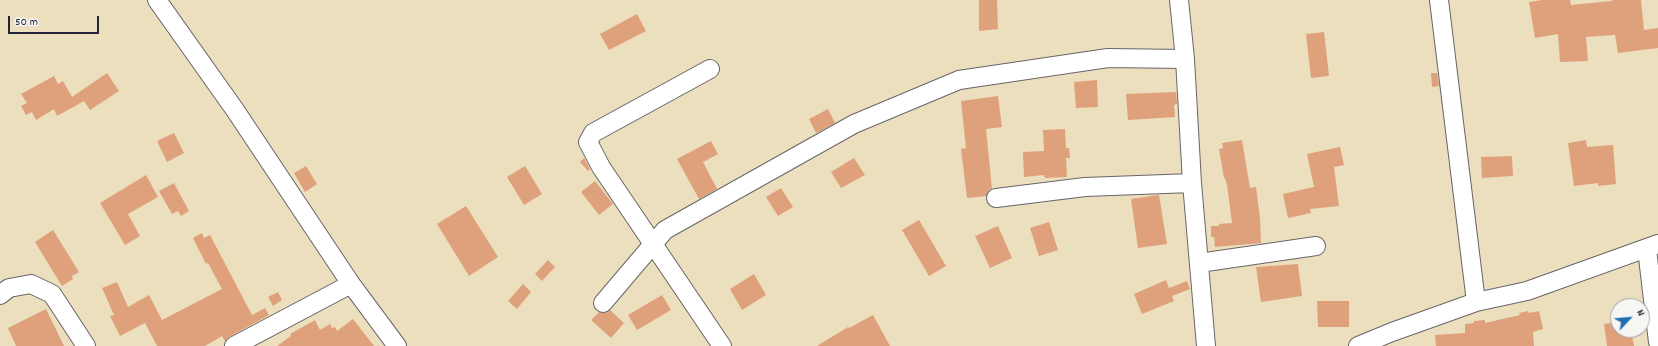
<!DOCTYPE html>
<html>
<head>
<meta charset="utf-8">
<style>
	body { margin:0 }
	#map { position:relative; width:1658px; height:346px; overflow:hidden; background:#ecdfbe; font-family:Dekko,sans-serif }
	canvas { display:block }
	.north { position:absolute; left:1610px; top:298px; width:40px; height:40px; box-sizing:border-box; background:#f6f6f2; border:1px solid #a1a1a9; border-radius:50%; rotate:64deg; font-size:11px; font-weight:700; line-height:16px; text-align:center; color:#22223b }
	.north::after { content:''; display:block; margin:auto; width:14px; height:18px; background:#1f6fb2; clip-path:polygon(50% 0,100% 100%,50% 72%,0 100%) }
	.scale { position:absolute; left:8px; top:16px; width:91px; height:18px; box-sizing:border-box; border:2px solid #22223b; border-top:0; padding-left:5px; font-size:12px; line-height:14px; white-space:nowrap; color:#22223b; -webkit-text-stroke:3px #f6f6f2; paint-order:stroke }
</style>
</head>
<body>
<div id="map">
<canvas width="1658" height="346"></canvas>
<div class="north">N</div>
<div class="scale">50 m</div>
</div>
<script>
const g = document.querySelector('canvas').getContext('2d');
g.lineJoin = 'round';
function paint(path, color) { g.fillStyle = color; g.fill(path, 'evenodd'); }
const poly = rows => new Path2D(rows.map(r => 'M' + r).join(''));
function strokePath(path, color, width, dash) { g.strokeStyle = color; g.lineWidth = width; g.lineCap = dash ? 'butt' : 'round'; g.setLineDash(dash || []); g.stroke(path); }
const building = poly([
	[979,0,997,0,998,29,979,31],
	[1542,0,1570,0,1571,5,1612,1,1612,0,1641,0,1644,30,1658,28,1658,48,1618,53,1615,35,1586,37,1588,61,1560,62,1558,34,1535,38,1529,2],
	[637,14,646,31,609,50,600,34],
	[1324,32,1329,76,1311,78,1306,34],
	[107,73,119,91,90,110,84,101,57,116,54,109,36,120,32,112,26,115,21,106,27,103,21,94,54,76,58,84,63,81,72,97],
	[1431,73,1437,73,1439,86,1432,87],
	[1097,80,1098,107,1076,108,1074,82],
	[1176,92,1177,104,1174,105,1175,117,1128,120,1126,94],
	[998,96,1002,127,986,129,992,189,989,190,986,196,967,198,961,149,966,148,961,101],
	[828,109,835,123,816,133,809,119],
	[1065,129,1066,148,1069,148,1070,158,1066,158,1067,177,1045,178,1044,175,1024,177,1023,152,1044,151,1043,130],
	[174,133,184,153,167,162,157,141],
	[1242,140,1250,188,1256,187,1260,218,1261,243,1215,247,1214,237,1211,237,1211,226,1219,226,1219,224,1232,223,1227,185,1225,178,1224,178,1219,149,1223,148,1222,143],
	[1586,140,1587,147,1613,145,1616,184,1598,186,1598,183,1574,186,1568,143],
	[711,141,718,154,703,162,717,189,699,199,677,159],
	[1340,147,1344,165,1334,167,1339,206,1310,209,1311,213,1288,218,1283,194,1314,187,1307,154],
	[1512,156,1513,176,1482,178,1481,157],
	[584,158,590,169,588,171,580,162],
	[854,158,865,175,841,188,831,172],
	[306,166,317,184,305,192,294,173],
	[525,166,542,194,524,205,507,177],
	[146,175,158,197,128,214,140,236,125,245,100,203],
	[595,181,613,204,599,215,581,192],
	[174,183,189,211,181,216,178,211,172,214,159,191],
	[781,188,793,207,778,216,766,197],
	[1159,195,1167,244,1138,248,1131,199],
	[466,206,498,257,469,276,437,224],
	[919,220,946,266,929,276,902,230],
	[1049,222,1058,250,1039,256,1030,228],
	[998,226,1012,258,990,268,975,236],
	[53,230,79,272,72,276,73,279,62,286,35,242],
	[202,233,204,238,210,235,252,315,265,308,269,315,229,337,225,341,222,336,205,346,157,346,145,323,120,336,110,316,114,315,102,288,117,282,128,307,149,295,162,320,222,289,208,263,206,264,193,238],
	[548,260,555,267,542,281,535,274],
	[1298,264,1302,296,1261,302,1256,267],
	[754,274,766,295,742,310,730,289],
	[1166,280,1169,288,1187,281,1190,289,1172,296,1174,301,1142,314,1134,294],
	[523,284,531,292,517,309,508,301],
	[278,292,282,300,273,306,268,297],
	[662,295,671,310,637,330,628,315],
	[1317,301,1349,301,1349,327,1318,327],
	[46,309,64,346,16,346,8,328],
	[610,310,624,323,611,338,591,320,599,312,606,313],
	[1528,311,1529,313,1539,311,1543,329,1533,332,1534,346,1436,346,1435,335,1465,333,1465,324,1474,323,1474,321,1485,320,1485,323,1520,315,1519,313],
	[873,315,890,346,817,346,848,327,849,328],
	[353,319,374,346,277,346,291,336,290,334,315,320,320,330,330,324,332,328,335,327,337,331],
	[1618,322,1618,330,1631,330,1634,346,1607,346,1604,324]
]);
const minor = poly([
	[157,0,235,110,351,284,397,346],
	[1179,0,1185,59,1192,183,1206,346],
	[1439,0,1476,302],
	[710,69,593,133,588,142,601,167,722,346],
	[996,198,1085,187,1192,183],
	[1647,249,1658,342],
	[1199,263,1316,246],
	[0,295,9,288,31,284,52,294,86,346],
	[603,303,665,230,854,124,959,80,1108,58,1185,59],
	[234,346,351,284],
	[1358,346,1392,332,1476,302,1527,291,1658,244]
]);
paint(building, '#dfa17b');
strokePath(minor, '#696469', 20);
strokePath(minor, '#fff', 18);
</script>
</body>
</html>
